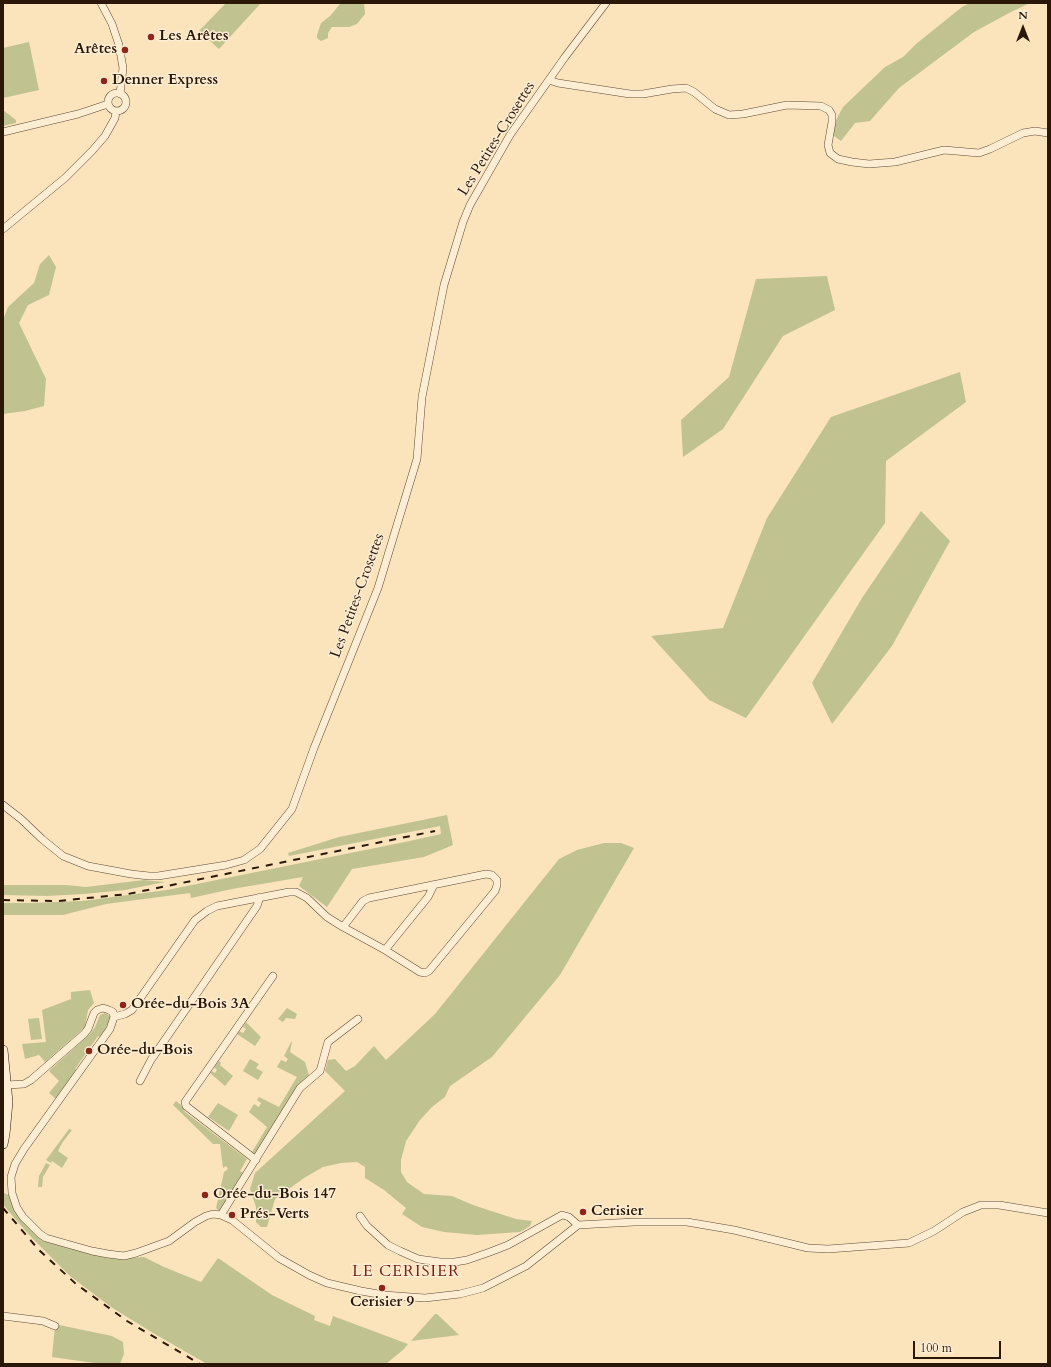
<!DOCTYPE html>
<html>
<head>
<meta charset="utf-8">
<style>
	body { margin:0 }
	#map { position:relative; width:1051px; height:1367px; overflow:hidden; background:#fbe3bc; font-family:Cardo,serif }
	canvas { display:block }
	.frame { position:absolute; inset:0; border:4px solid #2a1708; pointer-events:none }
	.north { position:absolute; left:1003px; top:8px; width:40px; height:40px; -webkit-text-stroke:3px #fcedd3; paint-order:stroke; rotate:0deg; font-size:11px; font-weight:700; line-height:16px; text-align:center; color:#2a1708 }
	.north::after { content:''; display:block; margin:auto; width:14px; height:18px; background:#2a1708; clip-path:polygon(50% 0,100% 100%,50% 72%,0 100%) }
	.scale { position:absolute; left:913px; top:1341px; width:88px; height:18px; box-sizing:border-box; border:2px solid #2a1708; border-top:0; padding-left:5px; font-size:12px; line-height:14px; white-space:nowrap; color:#2a1708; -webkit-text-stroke:3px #fcedd3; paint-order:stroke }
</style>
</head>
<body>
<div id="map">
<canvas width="1051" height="1367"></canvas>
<div class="frame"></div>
<div class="north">N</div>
<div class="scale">100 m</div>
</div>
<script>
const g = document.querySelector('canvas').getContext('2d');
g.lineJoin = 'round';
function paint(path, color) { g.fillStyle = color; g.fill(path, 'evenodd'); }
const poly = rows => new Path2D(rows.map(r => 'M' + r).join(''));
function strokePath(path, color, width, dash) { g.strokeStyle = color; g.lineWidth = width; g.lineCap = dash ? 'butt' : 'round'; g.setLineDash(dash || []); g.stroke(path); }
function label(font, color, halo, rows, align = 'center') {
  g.font = font + ' Cardo,serif'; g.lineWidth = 3; g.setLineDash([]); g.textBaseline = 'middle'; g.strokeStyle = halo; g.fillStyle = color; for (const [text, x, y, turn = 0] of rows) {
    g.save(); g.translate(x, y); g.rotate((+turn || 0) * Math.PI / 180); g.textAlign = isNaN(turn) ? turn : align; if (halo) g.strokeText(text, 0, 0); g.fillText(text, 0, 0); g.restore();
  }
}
const green = poly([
	[226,3,261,3,219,49,199,31],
	[341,3,364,3,365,14,357,24,349,27,332,27,328,33,328,38,321,41,317,38,317,35,321,23,330,16],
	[970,3,1030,3,1011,12,974,32,899,88,870,121,855,123,841,141,833,135,835,122,843,107,885,67,903,57,916,44,962,7],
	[29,42,39,90,3,98,3,48],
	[3,110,16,120,16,123,3,126],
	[49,255,56,267,49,295,28,305,19,323,46,379,44,406,25,411,3,414,3,320,8,307,34,283,40,264],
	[827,276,835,310,783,336,723,429,683,457,681,420,729,377,756,279],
	[960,372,966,402,886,461,885,523,746,718,709,700,651,636,723,628,767,518,831,417],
	[921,511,950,541,892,646,832,724,812,683,862,598],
	[447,815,453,845,424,857,352,869,327,907,299,886,303,877,232,889,191,898,190,893,106,904,63,915,3,915,3,903,32,903,82,901,167,890,405,842,441,834,440,826,289,856,288,853,339,837],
	[604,843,621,843,634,848,560,975,492,1057,450,1086,445,1097,432,1107,420,1120,406,1141,401,1160,401,1172,407,1182,424,1194,452,1196,473,1205,516,1219,532,1221,530,1226,520,1232,477,1235,444,1232,422,1227,402,1214,406,1208,384,1190,365,1178,365,1167,357,1162,341,1163,323,1167,304,1178,275,1199,267,1227,261,1227,256,1222,256,1207,250,1189,255,1173,345,1091,325,1071,328,1060,335,1059,346,1071,355,1066,374,1046,386,1060,435,1014,559,859,577,850],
	[144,880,165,882,125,890,84,894,47,896,3,895,3,885,66,885,86,887],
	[90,990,94,1003,88,1010,85,1027,45,1062,39,1055,25,1059,22,1044,46,1042,42,1010,71,999,71,992],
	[287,1008,297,1014,295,1019,286,1018,283,1022,278,1019],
	[105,1013,110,1016,110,1019,101,1038,98,1036,75,1069,78,1071,56,1099,49,1093,59,1081,49,1071,90,1034,95,1027,100,1015],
	[39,1018,42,1039,31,1040,28,1019],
	[246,1022,261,1037,255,1046,237,1034,239,1031,243,1033,246,1029,243,1027],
	[291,1042,292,1042,290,1052,305,1062,309,1075,302,1082,257,1155,252,1152,267,1127,249,1112,254,1104,259,1107,261,1103,257,1100,259,1097,279,1107,297,1077,277,1067,281,1060,286,1062,288,1059,284,1056],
	[250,1059,259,1064,256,1068,263,1072,258,1080,243,1071],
	[219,1061,221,1063,220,1065,233,1076,225,1086,210,1073,212,1071,215,1073,217,1070,214,1067],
	[176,1101,181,1105,185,1112,247,1159,240,1171,246,1174,223,1208,219,1211,216,1208,224,1172,228,1169,226,1166,223,1168,220,1144,213,1144,173,1105],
	[218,1103,238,1115,229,1131,208,1117],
	[69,1129,72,1130,62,1143,58,1151,68,1158,62,1168,52,1161,51,1163,46,1160],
	[46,1163,50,1165,43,1177,42,1187,38,1187,39,1176],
	[3,1192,6,1194,9,1195,15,1210,37,1235,128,1258,144,1257,164,1267,201,1282,218,1258,272,1295,315,1316,314,1320,330,1326,333,1316,408,1344,404,1349,386,1364,207,1364,153,1333,111,1307,70,1276,32,1238,10,1213,3,1204],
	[435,1314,437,1314,459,1335,411,1341],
	[59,1325,112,1336,123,1342,124,1354,120,1364,101,1364,52,1357,55,1326]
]);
const street = poly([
	[101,3,112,24,119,45,123,68,120,94],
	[549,80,558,83,630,94,643,94,672,89,686,88,694,92,715,109,729,115,743,114,787,105,821,106,829,110,832,115,832,122,828,145,830,153,838,159,852,162,869,164,895,162,944,150,979,153,990,149,1023,133,1035,131,1048,133],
	'108 102a9 9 0 1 1 18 0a9 9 0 1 1-18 0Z',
	[3,132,78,114,108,104],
	[3,229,65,178,92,151,105,136,115,118,116,112],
	[3,805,21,819,42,839,63,856,88,866,131,874,149,876,158,876,226,865,244,860,260,849,292,809,314,748,378,588,417,459,422,397,444,285,463,222,470,205,510,135,565,57,606,3],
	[385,950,428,897,434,885],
	[114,1017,125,1014,132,1010,195,920,207,911,217,906,289,892,296,892,307,898,327,917,343,927,385,950,420,972,425,973,429,971,495,891,497,885,497,880,492,875,486,874,369,898,363,901,343,927],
	[140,1081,151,1060,257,906,260,897],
	[7,1085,24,1084,31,1080,84,1034,88,1029,94,1013,97,1010,103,1008,109,1010,113,1012,114,1017,110,1029,24,1149,15,1164,11,1177,12,1193,17,1208,23,1217,40,1234,46,1238,92,1251,108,1254,124,1256,136,1253,169,1241,195,1222,206,1216,213,1214,221,1215,232,1220,279,1258,309,1275,327,1283,361,1291,384,1295,425,1298,460,1294,483,1288,526,1266,578,1225,634,1222,687,1222,734,1230,808,1248,828,1249,909,1243,934,1231,963,1212,981,1205,999,1205,1048,1213],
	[256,1160,186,1106,185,1102,273,976],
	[221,1215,300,1088,320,1071,328,1042,358,1019],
	[360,1216,367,1226,388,1245,400,1251,418,1259,440,1262,455,1262,467,1260,490,1252,508,1245,562,1215,569,1217,578,1225],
	[3,1316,43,1321,55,1326]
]);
const secondary = poly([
	[3,1050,8,1102,5,1134,3,1144]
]);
const rail = poly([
	[3,900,58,901,128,894,435,831],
	[3,1208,38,1249,76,1284,127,1321,200,1364]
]);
const markers = [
	[151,37,4,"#8f2418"],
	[125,50,4,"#8f2418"],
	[104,81,4,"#8f2418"],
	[123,1005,4,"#8f2418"],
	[89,1051,4,"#8f2418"],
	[205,1195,4,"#8f2418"],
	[583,1212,4,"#8f2418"],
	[232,1215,4,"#8f2418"],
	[382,1288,4,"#8f2418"]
];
const poiNames = [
	["Les Arêtes",159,37],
	["Arêtes",117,50,"right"],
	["Denner Express",112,81],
	["Orée-du-Bois 3A",131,1005],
	["Orée-du-Bois",97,1051],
	["Orée-du-Bois 147",213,1195],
	["Cerisier",591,1212],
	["Prés-Verts",240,1215],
	["Cerisier 9",382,1303,"center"]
];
const streetNames = [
	["Les Petites-Crosettes",497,139,-58],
	["Les Petites-Crosettes",358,596,-70]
];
const neighbourhoodNames = [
	["LE CERISIER",406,1272]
];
paint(green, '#c0c38f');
strokePath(street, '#5e4a35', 8);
strokePath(secondary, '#2a1708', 10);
strokePath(street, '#fcedd3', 7);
strokePath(secondary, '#fcedd3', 9);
strokePath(rail, '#2a1708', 2, [7, 7]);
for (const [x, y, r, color] of markers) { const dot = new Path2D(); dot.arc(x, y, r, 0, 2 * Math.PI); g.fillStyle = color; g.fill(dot); strokePath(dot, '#fcedd3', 1.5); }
label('bold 15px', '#2a1708', '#fcedd3', poiNames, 'left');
label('15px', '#2a1708', '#fcedd3', streetNames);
g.letterSpacing = '1px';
label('16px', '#7a1f14', '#fcedd3', neighbourhoodNames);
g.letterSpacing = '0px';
</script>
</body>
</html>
